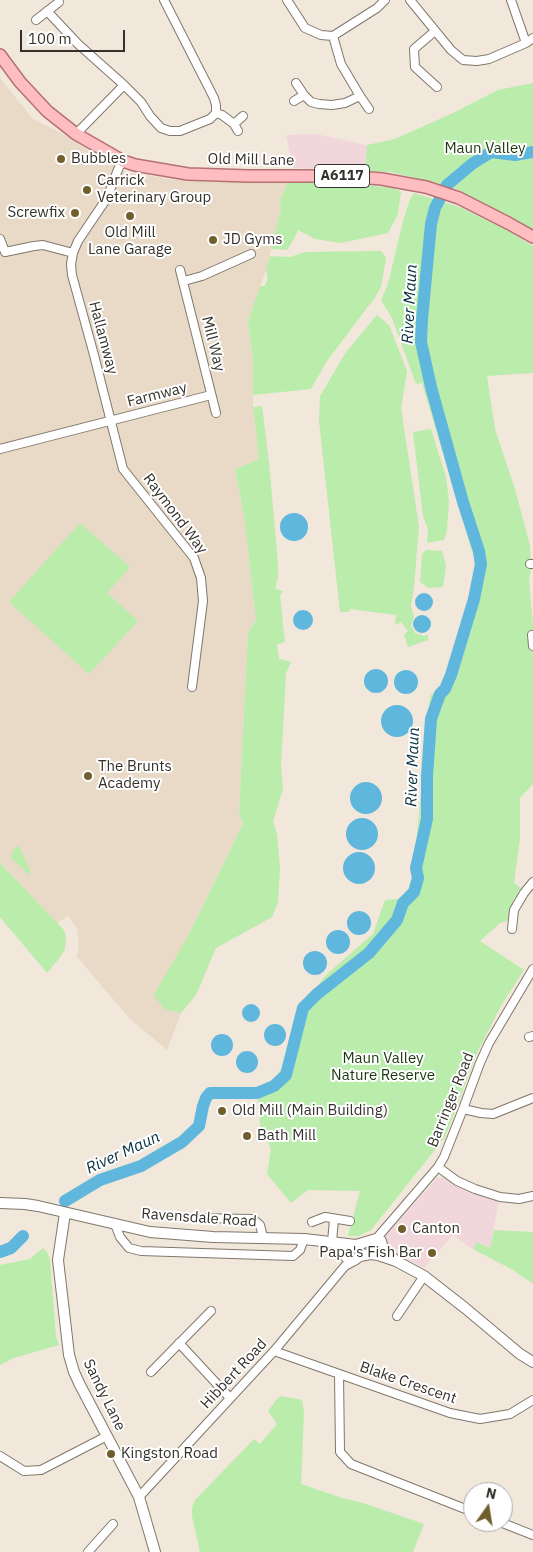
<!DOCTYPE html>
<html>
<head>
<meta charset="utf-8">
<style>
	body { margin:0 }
	#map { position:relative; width:533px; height:1552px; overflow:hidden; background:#f1e7da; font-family:"IBM Plex Sans",sans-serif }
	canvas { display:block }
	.north { position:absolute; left:463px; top:1482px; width:50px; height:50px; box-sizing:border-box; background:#fff; border:1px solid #aeacaa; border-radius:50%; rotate:13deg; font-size:14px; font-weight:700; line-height:20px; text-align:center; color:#34302b }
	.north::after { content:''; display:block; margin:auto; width:18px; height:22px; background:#715e2d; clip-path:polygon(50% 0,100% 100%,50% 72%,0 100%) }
	.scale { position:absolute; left:20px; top:30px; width:105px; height:22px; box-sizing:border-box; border:2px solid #34302b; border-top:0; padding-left:6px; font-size:15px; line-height:18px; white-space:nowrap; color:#34302b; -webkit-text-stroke:4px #fff; paint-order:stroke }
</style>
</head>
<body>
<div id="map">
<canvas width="533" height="1552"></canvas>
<div class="north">N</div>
<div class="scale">100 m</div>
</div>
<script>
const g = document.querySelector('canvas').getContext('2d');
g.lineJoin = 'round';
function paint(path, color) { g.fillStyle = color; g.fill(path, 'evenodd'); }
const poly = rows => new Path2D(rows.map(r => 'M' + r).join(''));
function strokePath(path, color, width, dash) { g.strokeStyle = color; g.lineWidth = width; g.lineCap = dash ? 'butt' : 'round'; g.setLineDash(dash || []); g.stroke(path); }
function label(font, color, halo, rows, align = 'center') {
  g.font = font + ' "IBM Plex Sans",sans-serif'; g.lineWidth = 4; g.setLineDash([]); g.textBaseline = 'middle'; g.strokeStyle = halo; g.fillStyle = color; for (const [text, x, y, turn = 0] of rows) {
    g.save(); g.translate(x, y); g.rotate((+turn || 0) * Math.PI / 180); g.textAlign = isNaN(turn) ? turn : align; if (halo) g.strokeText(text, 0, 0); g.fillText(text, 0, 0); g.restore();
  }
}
const commercial = poly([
	[316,134,367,145,365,171,293,168,286,135],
	[437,1178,445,1178,468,1191,483,1196,499,1200,490,1248,478,1242,473,1249,453,1235,424,1268,391,1251,386,1245,385,1234,393,1223,396,1224]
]);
const built = poly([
	[0,78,32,118,70,138,93,154,128,173,135,173,168,179,216,182,288,182,280,200,281,209,266,270,248,321,253,360,253,407,259,459,235,469,244,515,256,620,248,632,239,813,243,824,188,935,196,995,181,1013,167,1050,130,1019,77,957,79,943,77,929,68,916,57,923,0,863]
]);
const green = poly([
	[533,83,533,230,457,189,434,182,390,172,365,171,367,145,395,139,451,114,498,90],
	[288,182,346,183,394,188,401,192,398,214,388,233,341,243,315,239,298,230,294,239,287,250,271,249,281,209,280,200],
	[414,193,459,207,505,229,533,246,533,373,487,376,495,429,515,489,530,546,531,571,529,579,533,626,533,784,520,798,520,839,514,883,521,888,513,901,507,921,500,923,480,941,524,970,502,1004,478,1051,445,1137,371,1230,359,1236,348,1236,360,1191,308,1190,291,1203,267,1174,271,1149,260,1125,258,1099,267,1089,284,1065,295,1014,327,974,373,934,385,900,411,898,430,696,446,681,475,574,474,558,422,383,416,384,392,318,381,300,388,284,403,221,410,199],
	[381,251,386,258,381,287,376,296,327,361,311,389,253,395,253,360,248,321,260,286,265,286,268,279,266,270,270,256,290,257,305,252],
	[377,315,389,325,407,371,401,408,419,527,414,586,411,607,414,616,411,626,415,633,424,636,428,634,428,640,408,647,404,635,408,631,401,622,395,625,396,615,350,609,348,612,340,612,319,421,320,396,346,352],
	[262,406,269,462,278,564,278,577,275,589,283,591,280,596,285,642,277,644,279,659,291,662,286,673,281,767,283,789,273,821,277,834,280,868,278,902,272,917,216,948,196,995,181,1013,164,1009,154,995,188,936,243,824,239,813,248,632,256,620,244,515,235,469,259,459,253,407],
	[431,429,446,477,449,501,447,530,444,540,427,543,428,529,423,516,413,432],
	[80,523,130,567,107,593,138,621,89,674,9,602],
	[426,550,442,551,446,565,443,587,429,588,420,582,422,554],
	[17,846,20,848,30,870,30,873,28,874,11,858,12,852],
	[0,863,63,929,66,936,65,949,61,956,47,973,0,917],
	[494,1230,533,1232,533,1284,513,1270,473,1249,477,1242,490,1248],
	[43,1248,47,1252,50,1260,56,1336,59,1345,14,1358,0,1365,0,1265,30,1259],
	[281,1396,302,1400,304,1412,301,1484,342,1498,363,1503,424,1524,413,1552,200,1552,192,1516,192,1508,195,1500,254,1439,260,1444,277,1424,268,1411,276,1400]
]);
const water = poly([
	'280 527a14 14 0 1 1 28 0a14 14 0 1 1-28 0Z',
	'415 602a9 9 0 1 1 18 0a9 9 0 1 1-18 0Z',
	'293 620a10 10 0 1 1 20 0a10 10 0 1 1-20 0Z',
	'413 624a9 9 0 1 1 18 0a9 9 0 1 1-18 0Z',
	'364 681a12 12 0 1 1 24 0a12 12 0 1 1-24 0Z',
	'394 682a12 12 0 1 1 24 0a12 12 0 1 1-24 0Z',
	'381 721a16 16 0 1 1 32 0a16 16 0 1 1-32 0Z',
	'350 798a16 16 0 1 1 32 0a16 16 0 1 1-32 0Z',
	'346 834a16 16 0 1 1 32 0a16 16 0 1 1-32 0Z',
	'343 868a16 16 0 1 1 32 0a16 16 0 1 1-32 0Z',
	'347 923a12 12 0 1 1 24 0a12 12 0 1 1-24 0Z',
	'326 942a12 12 0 1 1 24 0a12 12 0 1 1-24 0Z',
	'303 963a12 12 0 1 1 24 0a12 12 0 1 1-24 0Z',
	'242 1013a9 9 0 1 1 18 0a9 9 0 1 1-18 0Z',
	'264 1035a11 11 0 1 1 22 0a11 11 0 1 1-22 0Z',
	'211 1045a11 11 0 1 1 22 0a11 11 0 1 1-22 0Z',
	'236 1062a11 11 0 1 1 22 0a11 11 0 1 1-22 0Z'
]);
const river = poly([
	[65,1201,100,1180,141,1166,182,1142,199,1126,203,1106,206,1098,210,1093,257,1093,274,1086,286,1075,303,1008,317,994,369,953,397,920,403,903,414,892,418,878,416,868,427,819,427,776,431,719,440,694,445,689,451,675,474,599,481,564,479,551,463,502,431,387,421,342,422,319,431,224,435,208,447,185,472,164,491,152,515,155,533,152],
	[0,1252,11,1248,23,1236]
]);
const street = poly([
	[164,0,214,98,216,105,216,113],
	[287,0,305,28,321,35,333,36],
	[410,0,451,50,463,60,477,61,489,59,526,43,533,38],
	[511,0,526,43],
	[47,11,78,44,124,85],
	[36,20,59,2],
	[435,31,414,49,415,67,437,87],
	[333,36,377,8,385,0],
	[296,83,304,95],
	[360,96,369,109],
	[294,101,304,95,311,102,319,104,332,105,345,103,360,96,341,64,333,36],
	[216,113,222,115,234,124,238,131],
	[234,124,243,116],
	[76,134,124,85,141,102,150,116,161,128,170,131,180,131,210,119,216,113],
	[123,161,119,167,107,198,78,241,73,253,71,264,72,275,94,355,123,469,194,558,201,578,203,601,192,687],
	[0,239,5,252,34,246,43,245,73,253],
	[180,270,216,413],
	[184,281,202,276,251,254],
	[0,449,211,395],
	[530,564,533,564],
	[532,635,533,646],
	[512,929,514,910,524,893,533,882],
	[529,1037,533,1036],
	[463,1109,481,1113,493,1114,533,1098],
	[438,1167,457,1181,475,1189,500,1197,519,1199,533,1196],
	[192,1218,253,1219,260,1225,263,1237],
	[312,1222,325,1217,350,1221],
	[115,1224,120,1237,129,1248,141,1251,293,1256,300,1250,304,1239],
	[376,1239,438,1167,444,1157,463,1109,480,1063,489,1043,533,969],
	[332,1242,334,1219],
	[397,1316,424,1276],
	[179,1343,230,1398],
	[274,1351,450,1413,480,1419,510,1414,533,1400],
	[151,1372,211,1311],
	[339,1374,340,1452,351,1464,473,1512],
	[0,1456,24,1471,41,1470,107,1436],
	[139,1497,274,1351,345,1266,356,1260],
	[500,1522,533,1535],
	[88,1552,113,1524]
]);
const secondary = poly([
	[0,1203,25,1204,38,1206,150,1232,213,1237,304,1239,356,1245,376,1239,381,1241,383,1249,396,1261],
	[65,1213,58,1260,69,1355,74,1372,80,1385,139,1497,155,1552],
	[332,1242,348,1259,354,1260,360,1256,370,1254,378,1255,396,1261,424,1276,465,1308,520,1354,533,1362]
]);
const primary = poly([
	[0,55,20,82,47,111,76,134,123,161,135,165,188,174,248,176,345,176,382,179,409,184,426,187,459,198,508,223,533,237]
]);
const markers = [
	[61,159,5,"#715e2d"],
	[87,190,5,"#715e2d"],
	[75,213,5,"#715e2d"],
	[130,216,5,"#715e2d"],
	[213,240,5,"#715e2d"],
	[88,776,5,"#715e2d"],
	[222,1111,5,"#715e2d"],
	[247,1136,5,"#715e2d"],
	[402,1229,5,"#715e2d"],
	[432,1253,5,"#715e2d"],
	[111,1454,5,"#715e2d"]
];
const shields = [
	[342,176,55]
];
const shieldNames = [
	["A6117",342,176]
];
const parkNames = [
	["Maun Valley",485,149],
	["Maun Valley",383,1059],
	["Nature Reserve",383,1076]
];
const poiNames = [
	["Bubbles",71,159],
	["Carrick",97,181],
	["Veterinary Group",97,198],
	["Screwfix",65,213,"right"],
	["Old Mill",130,233,"center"],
	["Lane Garage",130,250,"center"],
	["JD Gyms",223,240],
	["The Brunts",98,767],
	["Academy",98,784],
	["Old Mill (Main Building)",232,1111],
	["Bath Mill",257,1136],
	["Canton",412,1229],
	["Papa's Fish Bar",422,1253,"right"],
	["Kingston Road",121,1454]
];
const streetNames = [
	["Old Mill Lane",251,160,1],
	["Hallamway",103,338,75],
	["Mill Way",213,344,76],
	["Farmway",157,395,-14],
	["Raymond Way",175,514,53],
	["Barringer Road",451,1100,-68],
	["Ravensdale Road",199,1218,4],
	["Hibbert Road",234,1374,-47],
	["Blake Crescent",408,1383,19],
	["Sandy Lane",104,1395,64]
];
const waterNames = [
	["River Maun",410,304,-87],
	["River Maun",413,767,-88],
	["River Maun",123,1153,-25]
];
paint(commercial, '#f1d7db');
paint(built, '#e8dac7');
paint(green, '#baecab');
paint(water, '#60b7de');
strokePath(river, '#60b7de', 12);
strokePath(street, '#80776c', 10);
strokePath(secondary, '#80776c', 12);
strokePath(primary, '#b77071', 14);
strokePath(street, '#fff', 8);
strokePath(secondary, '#fff', 10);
strokePath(primary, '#febec1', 11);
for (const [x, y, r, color] of markers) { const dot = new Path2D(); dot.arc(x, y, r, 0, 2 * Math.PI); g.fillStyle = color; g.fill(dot); strokePath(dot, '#fff', 2); }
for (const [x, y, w] of shields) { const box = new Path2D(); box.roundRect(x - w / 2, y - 11.5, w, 23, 4); g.fillStyle = '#fff'; g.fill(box); strokePath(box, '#34302b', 1); }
label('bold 14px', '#34302b', null, shieldNames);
label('15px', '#18380c', '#fff', parkNames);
label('15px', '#34302b', '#fff', poiNames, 'left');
label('15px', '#34302b', '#fff', streetNames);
label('italic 16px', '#042e3e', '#fff', waterNames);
</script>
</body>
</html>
